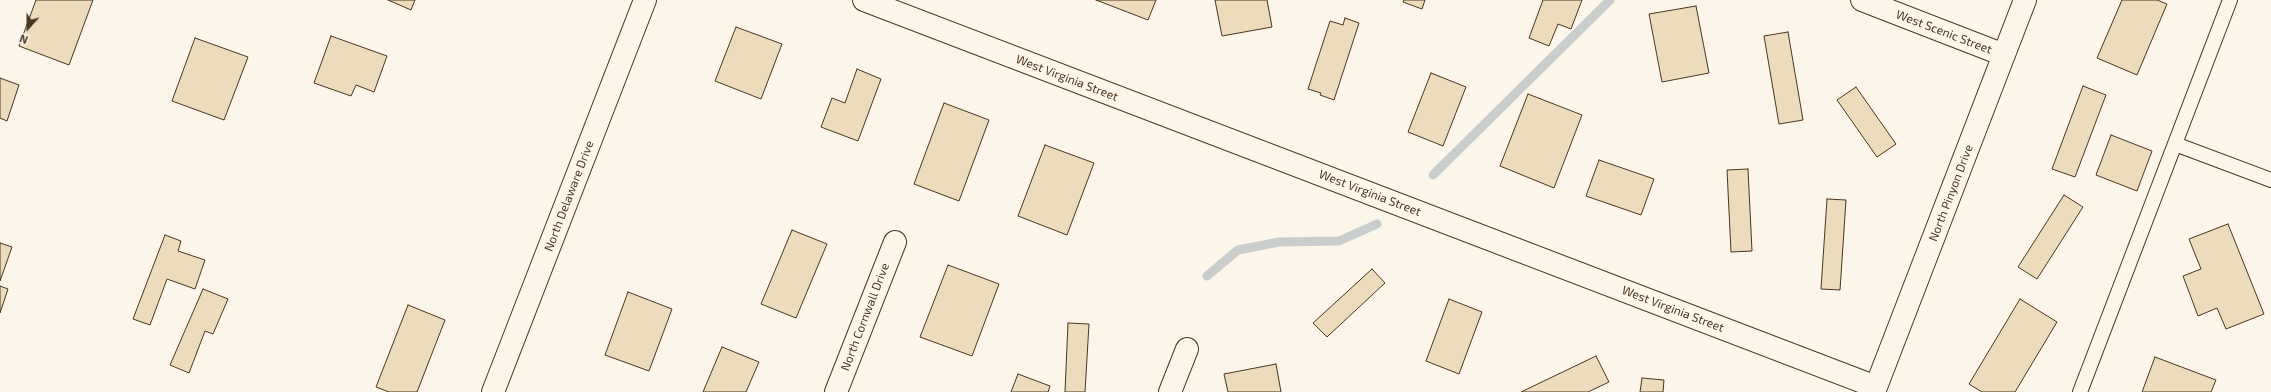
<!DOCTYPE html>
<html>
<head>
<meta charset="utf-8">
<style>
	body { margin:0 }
	#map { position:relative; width:2271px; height:392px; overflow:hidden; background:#fbf6e9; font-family:"Exo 2",sans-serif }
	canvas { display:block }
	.north { position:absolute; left:8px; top:8px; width:40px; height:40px; -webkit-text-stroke:3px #fbf6e9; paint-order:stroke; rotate:201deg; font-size:11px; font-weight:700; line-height:16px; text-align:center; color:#4a3520 }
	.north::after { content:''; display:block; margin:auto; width:14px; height:18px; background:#4a3520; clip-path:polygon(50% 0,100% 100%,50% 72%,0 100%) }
</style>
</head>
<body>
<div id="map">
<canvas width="2271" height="392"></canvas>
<div class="north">N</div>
</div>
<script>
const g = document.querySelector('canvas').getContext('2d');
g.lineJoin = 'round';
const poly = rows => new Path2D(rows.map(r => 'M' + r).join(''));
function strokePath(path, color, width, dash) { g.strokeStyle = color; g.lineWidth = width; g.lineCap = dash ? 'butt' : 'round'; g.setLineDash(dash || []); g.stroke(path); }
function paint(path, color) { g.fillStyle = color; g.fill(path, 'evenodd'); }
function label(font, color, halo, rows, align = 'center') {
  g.font = font + ' "Exo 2",sans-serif'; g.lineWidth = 3; g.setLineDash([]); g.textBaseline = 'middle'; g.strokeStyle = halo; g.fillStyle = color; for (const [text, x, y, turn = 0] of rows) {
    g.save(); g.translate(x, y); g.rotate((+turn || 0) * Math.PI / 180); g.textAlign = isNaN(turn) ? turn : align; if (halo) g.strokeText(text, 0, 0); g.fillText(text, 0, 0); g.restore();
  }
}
const stream = poly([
	[1433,175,1610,0],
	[1207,276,1238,250,1279,242,1339,241,1377,224]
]);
const building = poly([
	[36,0,93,0,69,65,19,46,36,0],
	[388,0,415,0,411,10,388,0],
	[1096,0,1156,0,1148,20,1096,0],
	[1215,0,1267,0,1272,27,1222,36,1215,0],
	[1404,0,1425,0,1422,9,1403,2,1404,0],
	[1543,0,1582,0,1571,29,1558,24,1549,46,1529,38,1543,0],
	[2122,0,2157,0,2167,4,2137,75,2097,58,2122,0],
	[1696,6,1709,73,1662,82,1649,14,1696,6],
	[1345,18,1359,23,1334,100,1320,95,1321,93,1308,89,1330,21,1343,25,1345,18],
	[736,27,782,44,761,99,715,81,736,27],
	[1788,32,1803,120,1779,124,1764,36,1788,32],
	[331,36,387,56,374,92,356,85,351,96,314,83,331,36],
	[195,38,248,57,224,120,172,101,195,38],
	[857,69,881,79,858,141,821,127,832,98,845,103,857,69],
	[1431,73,1466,87,1443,146,1408,132,1431,73],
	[0,78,19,85,7,121,0,118,0,78],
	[2083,86,2106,95,2075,177,2052,169,2083,86],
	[1856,87,1896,144,1877,157,1837,100,1856,87],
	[1528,94,1582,115,1554,188,1500,166,1528,94],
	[944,103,989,120,959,201,914,184,944,103],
	[2111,135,2152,151,2137,191,2096,175,2111,135],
	[1045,145,1094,163,1067,235,1018,216,1045,145],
	[1599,160,1654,179,1641,215,1586,196,1599,160],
	[1748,169,1752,251,1731,252,1727,170,1748,169],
	[2064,195,2083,207,2037,279,2018,267,2064,195],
	[1827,199,1846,200,1840,290,1821,289,1827,199],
	[2228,224,2264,314,2226,329,2217,308,2198,316,2183,276,2201,269,2189,239,2228,224],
	[792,230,827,244,796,318,761,304,792,230],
	[165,235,181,241,178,251,205,260,195,289,167,279,150,325,133,319,165,235],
	[0,243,12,247,0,281,0,243],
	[948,265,999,284,972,356,920,337,948,265],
	[1372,269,1385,283,1327,337,1313,323,1372,269],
	[0,286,8,289,0,313,0,286],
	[203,289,228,299,213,334,205,331,189,373,170,365,203,289],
	[628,292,672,309,649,371,605,355,628,292],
	[1449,299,1482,312,1459,374,1426,361,1449,299],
	[2020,299,2057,322,2015,392,1982,392,1969,384,2020,299],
	[408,305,445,320,417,392,389,392,376,387,408,305],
	[1068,323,1089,324,1085,392,1065,392,1068,323],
	[722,347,759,362,746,392,703,392,722,347],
	[1596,356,1609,382,1588,392,1521,392,1596,356],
	[2155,357,2216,380,2211,392,2142,392,2155,357],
	[1276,364,1281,392,1228,392,1224,374,1276,364],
	[1018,374,1050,386,1048,392,1011,392,1018,374],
	[1642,378,1664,380,1663,392,1640,392,1642,378]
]);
const lane = poly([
	[2175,144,2271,180],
	[2080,392,2230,0]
]);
const street = poly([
	[864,0,1876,387,2025,0],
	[1862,0,2004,55],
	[836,392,895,242],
	[1170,392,1187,349]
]);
const secondary = poly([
	[493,392,645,0]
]);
const streetNames = [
	["West Scenic Street",1944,32,21],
	["West Virginia Street",1067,78,21],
	["West Virginia Street",1370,193,21],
	["North Pinyon Drive",1951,193,-69],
	["North Delaware Drive",569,196,-69],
	["West Virginia Street",1673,309,21],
	["North Cornwall Drive",865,317,-69]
];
strokePath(stream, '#c9cecd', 9);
paint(building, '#ecdcbc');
strokePath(building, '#4a3520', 1);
strokePath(lane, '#4a3520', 16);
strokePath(street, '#4a3520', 24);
strokePath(secondary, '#4a3520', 24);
strokePath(lane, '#fbf6e9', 14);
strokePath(street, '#fbf6e9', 22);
strokePath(secondary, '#fbf6e9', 22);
label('12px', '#4a3520', '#fbf6e9', streetNames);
</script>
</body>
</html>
